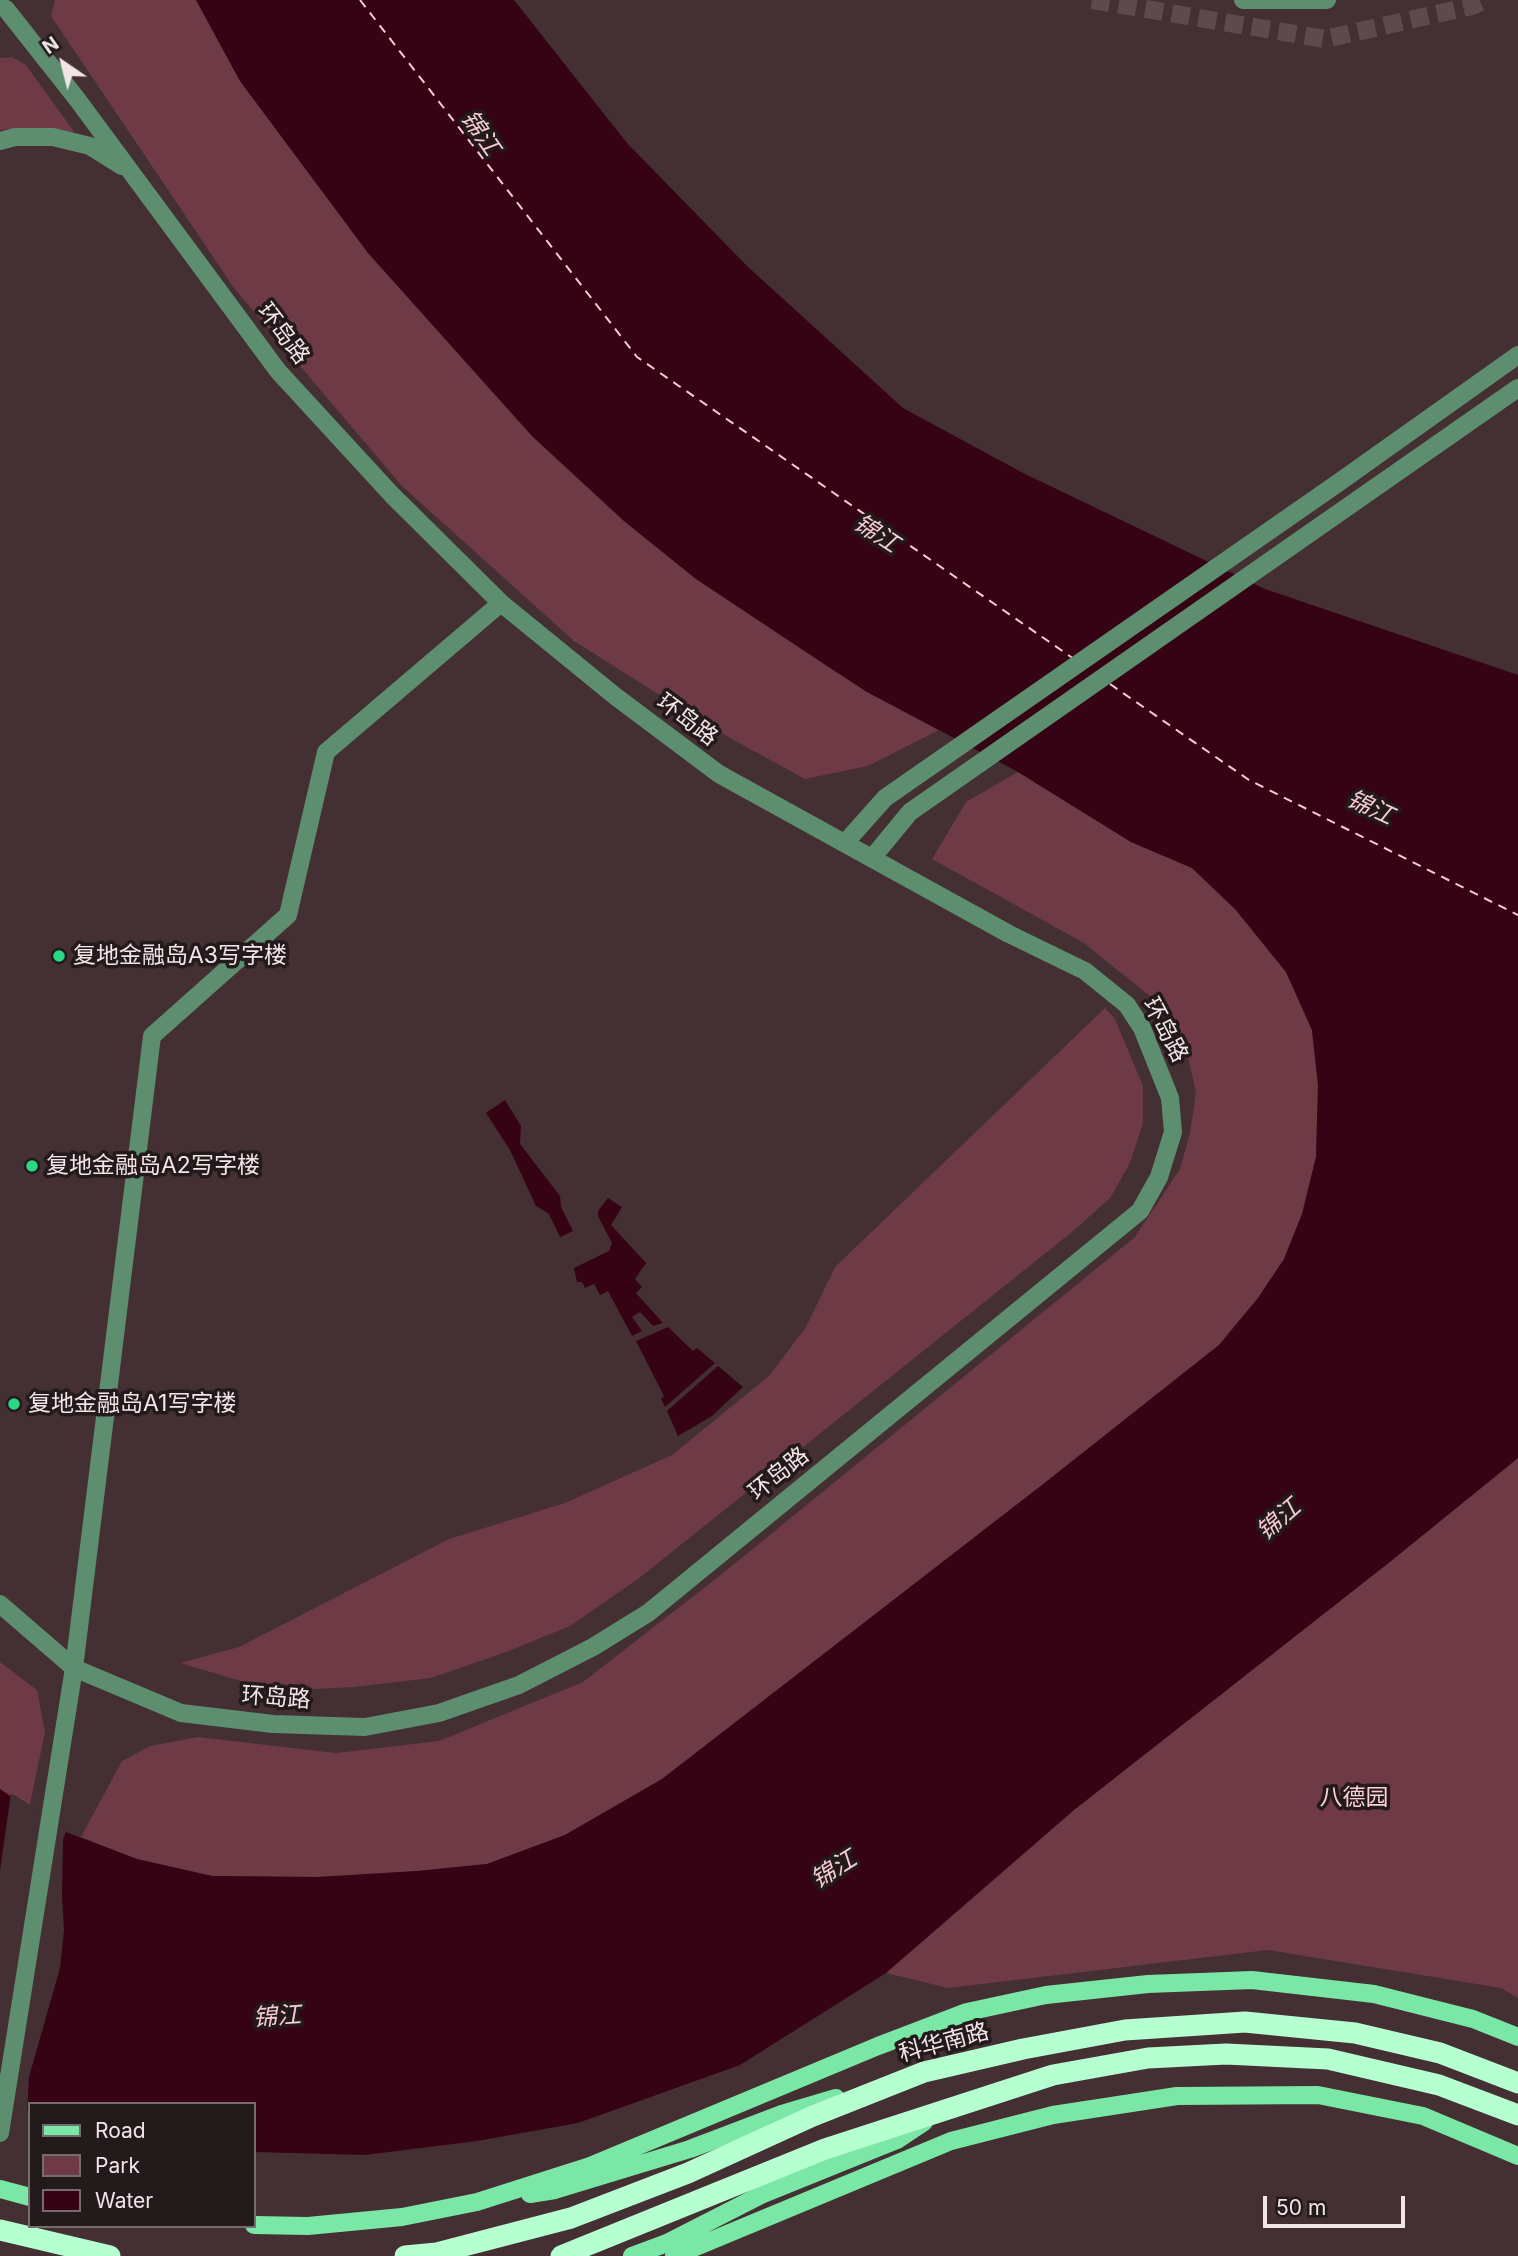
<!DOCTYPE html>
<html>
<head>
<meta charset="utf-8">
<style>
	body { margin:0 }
	#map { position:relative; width:1518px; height:2256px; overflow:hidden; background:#442f33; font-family:Inter,sans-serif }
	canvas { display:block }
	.legend { position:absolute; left:28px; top:2102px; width:228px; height:126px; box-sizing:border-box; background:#231a1c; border:2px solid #766b6d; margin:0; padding:9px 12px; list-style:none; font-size:21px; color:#f2e4e7 }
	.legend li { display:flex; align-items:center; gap:14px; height:35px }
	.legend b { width:35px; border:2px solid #766b6d }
	.north { position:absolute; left:28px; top:28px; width:70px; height:70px; -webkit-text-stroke:5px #231a1c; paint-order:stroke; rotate:325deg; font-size:19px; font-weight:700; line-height:28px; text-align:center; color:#f2e4e7 }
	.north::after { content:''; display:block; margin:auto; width:24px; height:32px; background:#f2e4e7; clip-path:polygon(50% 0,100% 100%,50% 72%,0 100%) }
	.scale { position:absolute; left:1263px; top:2196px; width:142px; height:32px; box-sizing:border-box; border:4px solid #f2e4e7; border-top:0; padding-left:9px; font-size:21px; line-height:24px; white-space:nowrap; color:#f2e4e7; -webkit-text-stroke:5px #231a1c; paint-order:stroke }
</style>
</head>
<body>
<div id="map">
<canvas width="1518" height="2256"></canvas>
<ul class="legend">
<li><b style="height:9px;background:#7be7a7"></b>Road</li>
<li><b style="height:19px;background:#6e3a46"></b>Park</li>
<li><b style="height:19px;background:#360315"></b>Water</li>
</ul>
<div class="north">N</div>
<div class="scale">50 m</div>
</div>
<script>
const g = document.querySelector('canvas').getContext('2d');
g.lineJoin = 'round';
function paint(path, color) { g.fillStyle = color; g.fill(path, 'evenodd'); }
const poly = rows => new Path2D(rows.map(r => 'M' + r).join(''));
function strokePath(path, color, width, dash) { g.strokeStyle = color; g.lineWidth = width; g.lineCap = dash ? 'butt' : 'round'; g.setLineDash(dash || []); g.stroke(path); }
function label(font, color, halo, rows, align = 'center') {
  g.font = font + ' Inter,"Noto Sans SC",sans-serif'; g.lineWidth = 7; g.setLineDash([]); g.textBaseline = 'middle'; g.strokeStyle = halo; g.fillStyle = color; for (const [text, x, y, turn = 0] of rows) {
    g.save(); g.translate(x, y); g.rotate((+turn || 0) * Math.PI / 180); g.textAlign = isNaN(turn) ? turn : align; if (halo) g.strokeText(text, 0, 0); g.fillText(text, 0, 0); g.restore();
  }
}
const green = poly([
	[55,0,196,0,240,81,368,253,532,436,624,521,696,579,867,692,939,730,868,766,805,779,712,728,574,641,401,485,234,288,51,16],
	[12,57,26,65,75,133,32,128,0,130,0,58],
	[1018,772,1131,842,1192,868,1235,909,1286,972,1312,1030,1318,1085,1316,1157,1302,1214,1284,1259,1258,1298,1219,1345,1042,1485,662,1779,565,1835,487,1864,417,1871,318,1877,212,1876,137,1859,81,1837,122,1761,150,1746,198,1737,336,1753,439,1741,583,1682,722,1574,1135,1237,1180,1169,1190,1133,1196,1092,1184,1040,1162,1006,1084,943,932,859,966,802],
	[1105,1008,1115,1019,1143,1086,1143,1123,1130,1163,1110,1198,1072,1232,638,1579,570,1626,509,1651,431,1678,354,1687,275,1691,180,1663,239,1647,449,1539,565,1503,672,1455,769,1376,806,1327,835,1267],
	[1518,1458,1518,1998,1501,1988,1268,1950,948,1988,886,1973,1074,1810,1391,1561],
	[0,1662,37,1690,45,1732,29,1809,0,1789]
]);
const water = poly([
	[196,0,514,0,627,143,747,266,903,408,1023,473,1265,589,1518,675,1518,1458,1391,1561,1074,1810,886,1973,740,2065,578,2123,477,2141,365,2155,254,2152,254,2104,30,2104,30,2111,0,2100,0,1789,58,1829,137,1859,212,1876,318,1877,417,1871,487,1864,565,1835,662,1779,1042,1485,1219,1345,1258,1298,1284,1259,1302,1214,1316,1157,1318,1085,1312,1030,1286,972,1235,909,1192,868,1131,842,1018,772,867,692,827,666,696,579,624,521,532,436,368,253,240,81],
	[505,1100,521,1126,520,1144,560,1196,561,1207,573,1231,560,1237,549,1214,536,1206,510,1150,486,1113],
	[608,1198,622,1207,611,1225,646,1263,635,1279,642,1287,636,1293,663,1323,653,1326,640,1312,632,1317,642,1331,632,1336,608,1291,600,1295,594,1284,585,1288,582,1282,577,1282,574,1268,609,1251,612,1243,598,1216,598,1211],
	[668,1327,693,1351,697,1348,715,1363,665,1407,661,1399,664,1396,636,1341],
	[718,1366,743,1387,712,1416,678,1436,667,1411]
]);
const pier = poly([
	[11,1793,67,1828,63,1840,62,1896,64,1930,60,1968,29,2077,27,2114,0,2104,0,1870]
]);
const ferry = poly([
	[360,0,637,357,1074,659],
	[1110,684,1249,780,1518,915]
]);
const majorTunnel = poly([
	[1092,0,1325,39,1472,6,1484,0]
]);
const minor = poly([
	[1243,0,1327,0],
	[0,6,6,9,77,99,278,371,392,495,501,603,615,696,719,774,1009,934,1085,971,1127,1005,1142,1028,1170,1098,1173,1132,1159,1177,1140,1211,648,1613,593,1647,519,1685,439,1713,365,1727,273,1724,181,1713,74,1668,0,1604],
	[0,141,15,137,53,137,90,146,122,166],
	[845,843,885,798,1338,483,1518,355],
	[872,858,910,812,1518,388],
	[0,2133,74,1668,152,1036,288,915,326,752,501,603]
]);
const major = poly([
	[0,2189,30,2197],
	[530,2194,555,2190,690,2149,782,2114,836,2098],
	[254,2225,308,2226,402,2217,477,2202,590,2166,878,2046,967,2012,1046,1995,1148,1984,1252,1980,1374,1994,1473,2019,1518,2037],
	[632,2256,667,2243,761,2195,897,2140,924,2122],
	[674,2256,951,2141,1053,2115,1177,2096,1318,2095,1423,2116,1518,2156]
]);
const highway = poly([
	[0,2230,110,2256],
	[405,2256,437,2253,571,2218,688,2173,813,2116,924,2072,1023,2049,1125,2030,1245,2022,1355,2033,1440,2053,1518,2083],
	[561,2256,825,2149,1053,2075,1148,2058,1226,2054,1328,2059,1439,2085,1518,2115]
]);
const markers = [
	[59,956,7,"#2ad884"],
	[32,1166,7,"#2ad884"],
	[14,1404,7,"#2ad884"]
];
const streetNames = [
	["环岛路",283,334,53],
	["环岛路",687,720,37],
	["环岛路",1165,1030,62],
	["环岛路",779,1474,-39],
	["环岛路",276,1698,4],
	["科华南路",944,2043,-15]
];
const poiNames = [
	["复地金融岛A3写字楼",73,956],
	["复地金融岛A2写字楼",46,1166],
	["复地金融岛A1写字楼",28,1404]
];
const parkNames = [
	["八德园",1354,1798]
];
const waterNames = [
	["锦江",480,133,55],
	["锦江",876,534,33],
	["锦江",1370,808,25],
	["锦江",1279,1520,-41],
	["锦江",834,1870,-32],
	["锦江",277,2017,-4]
];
paint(green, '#6e3a46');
paint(water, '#360315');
paint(pier, '#442f33');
strokePath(ferry, '#f8cbd4', 2, [9, 7]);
strokePath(majorTunnel, '#5e4a4e', 18, [18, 9]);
strokePath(minor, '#5d8e6f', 18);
strokePath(major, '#7be7a7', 18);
strokePath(highway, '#b6ffd0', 21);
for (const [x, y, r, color] of markers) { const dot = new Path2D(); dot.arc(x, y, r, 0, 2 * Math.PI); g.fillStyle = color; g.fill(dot); strokePath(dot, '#231a1c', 2.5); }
label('23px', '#f2e4e7', '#231a1c', streetNames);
label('23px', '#f2e4e7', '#231a1c', poiNames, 'left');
label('23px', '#fcced7', '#231a1c', parkNames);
label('italic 24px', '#f8cbd4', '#231a1c', waterNames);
</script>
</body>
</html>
